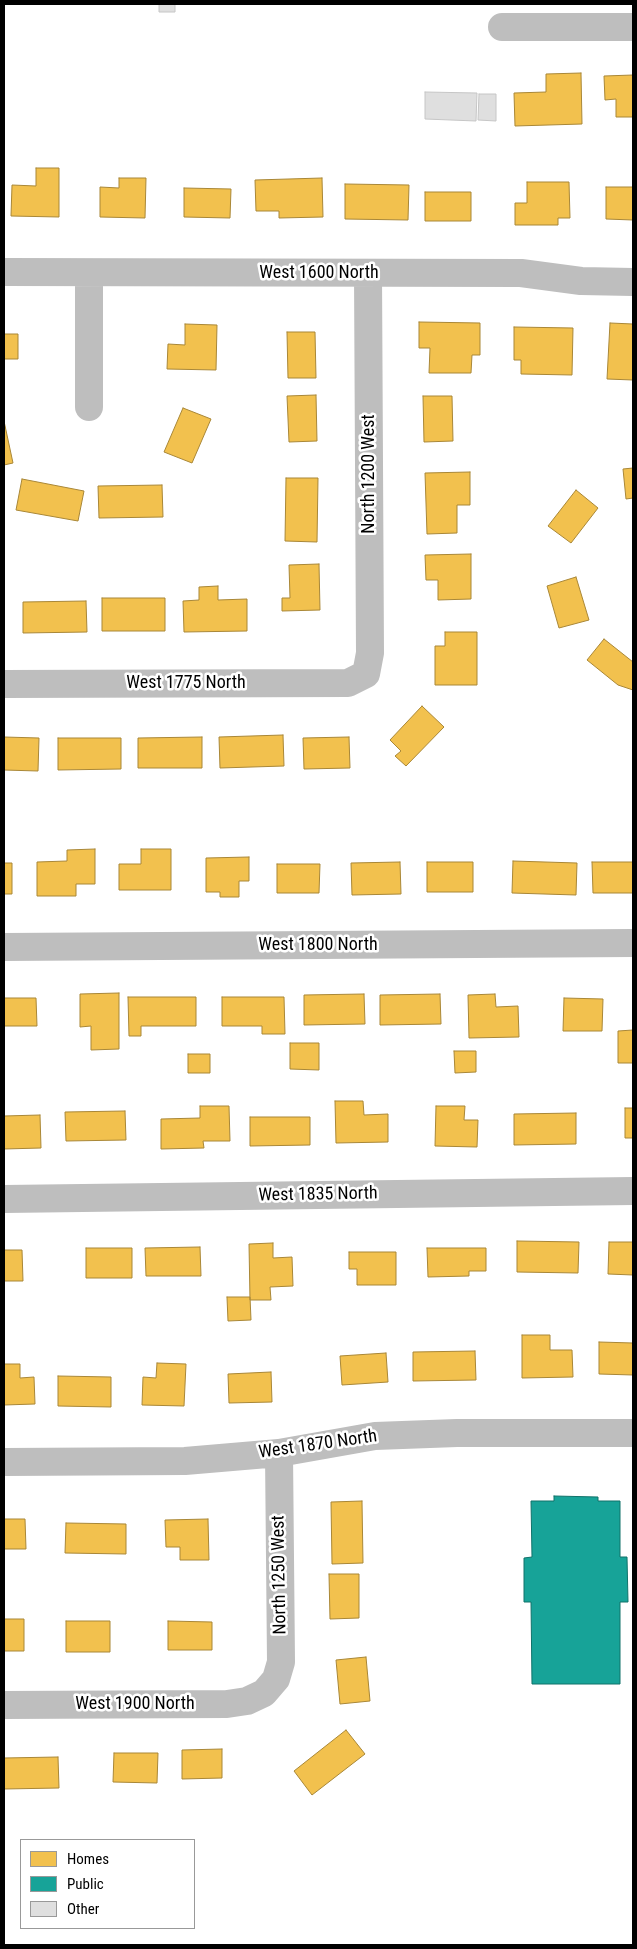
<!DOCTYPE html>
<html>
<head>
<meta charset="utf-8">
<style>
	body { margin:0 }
	#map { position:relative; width:637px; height:1949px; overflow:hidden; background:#fff; font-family:"Roboto Condensed",sans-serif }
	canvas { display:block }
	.frame { position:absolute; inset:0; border:5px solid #000; pointer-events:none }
	.legend { position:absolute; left:20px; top:1839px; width:175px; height:90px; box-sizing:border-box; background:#fff; border:1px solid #999; margin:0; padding:6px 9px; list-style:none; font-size:15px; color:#000 }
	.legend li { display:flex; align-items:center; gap:10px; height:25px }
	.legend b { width:25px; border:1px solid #999 }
</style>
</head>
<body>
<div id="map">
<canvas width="637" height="1949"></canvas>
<div class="frame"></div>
<ul class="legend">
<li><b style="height:14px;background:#f2c14e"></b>Homes</li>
<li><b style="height:14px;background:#17a398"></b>Public</li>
<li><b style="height:14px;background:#dfdfdf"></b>Other</li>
</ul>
</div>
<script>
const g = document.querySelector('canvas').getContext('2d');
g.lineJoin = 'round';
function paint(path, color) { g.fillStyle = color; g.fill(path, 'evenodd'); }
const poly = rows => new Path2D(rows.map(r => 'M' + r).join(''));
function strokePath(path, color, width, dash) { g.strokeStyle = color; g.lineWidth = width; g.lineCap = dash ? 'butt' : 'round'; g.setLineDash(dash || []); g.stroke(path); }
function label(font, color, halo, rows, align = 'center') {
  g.font = font + ' "Roboto Condensed",sans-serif'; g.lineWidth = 5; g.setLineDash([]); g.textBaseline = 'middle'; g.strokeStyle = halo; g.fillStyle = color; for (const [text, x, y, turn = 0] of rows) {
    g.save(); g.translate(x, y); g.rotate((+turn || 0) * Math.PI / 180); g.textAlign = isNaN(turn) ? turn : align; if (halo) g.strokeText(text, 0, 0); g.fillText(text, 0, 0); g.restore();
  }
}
const homes = poly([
	[581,73,582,124,515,126,514,93,546,92,546,74,581,73],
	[633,75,633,117,616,117,616,99,605,100,604,76,633,75],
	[36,168,59,168,59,217,11,216,12,185,36,186,36,168],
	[119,178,146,178,145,218,100,217,100,187,119,188,119,178],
	[322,178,323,217,279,218,279,211,256,211,255,180,322,178],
	[527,182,569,182,570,218,558,218,558,225,515,225,515,203,527,203,527,182],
	[345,184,409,185,408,220,345,219,345,184],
	[606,187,633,187,633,220,606,219,606,187],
	[184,188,231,189,230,218,184,217,184,188],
	[425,192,471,192,471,221,425,221,425,192],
	[419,322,480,323,480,355,472,355,471,373,429,373,430,348,419,348,419,322],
	[610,323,633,324,633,380,607,379,610,323],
	[185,324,217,325,216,370,167,369,168,344,185,345,185,324],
	[514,327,573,328,572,375,521,374,521,360,514,360,514,327],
	[287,332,315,332,316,378,288,378,287,332],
	[4,334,18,334,18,359,4,359,4,334],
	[316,395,317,441,289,442,287,396,316,395],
	[423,396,452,396,453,441,424,442,423,396],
	[183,408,211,419,192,463,164,452,183,408],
	[4,421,13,463,4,465,4,421],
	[633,468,633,498,626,499,623,469,633,468],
	[470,472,470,505,457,505,457,533,427,534,425,473,470,472],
	[286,478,318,478,317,542,285,541,286,478],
	[22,479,84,491,78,521,16,510,22,479],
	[162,485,163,517,99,518,98,486,162,485],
	[576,490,598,508,571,543,548,526,576,490],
	[471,554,471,599,438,600,438,580,426,580,425,555,471,554],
	[319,564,320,610,282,611,282,598,290,598,289,565,319,564],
	[576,577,589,620,559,628,547,586,576,577],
	[218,586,218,600,247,599,247,631,184,632,183,601,199,600,199,587,218,586],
	[102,598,165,598,165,631,102,631,102,598],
	[86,601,87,632,23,633,23,602,86,601],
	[445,632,477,632,477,685,435,685,435,646,445,646,445,632],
	[604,639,633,662,633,690,618,685,587,660,604,639],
	[422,706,444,727,406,766,395,756,401,751,390,740,422,706],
	[283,735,284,766,220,768,219,737,283,735],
	[4,737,39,738,38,771,4,770,4,737],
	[202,737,202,768,138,768,138,738,202,737],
	[349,737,350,768,304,769,303,738,349,737],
	[58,738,121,738,121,769,58,770,58,738],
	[95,849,95,884,76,884,76,896,37,896,37,862,67,861,67,850,95,849],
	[141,849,171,849,171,890,119,890,119,864,141,864,141,849],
	[249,857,249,881,239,881,239,897,220,897,220,892,206,892,206,858,249,857],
	[513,861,577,863,576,895,512,893,513,861],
	[400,862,401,894,352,895,351,863,400,862],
	[427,862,473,862,473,892,427,892,427,862],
	[592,862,633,862,633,893,593,893,592,862],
	[4,863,12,863,12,894,4,894,4,863],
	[277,864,320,864,319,893,277,893,277,864],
	[119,993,119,1049,91,1050,91,1026,80,1027,80,994,119,993],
	[364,994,365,1024,304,1025,304,995,364,994],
	[440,994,441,1024,380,1025,380,995,440,994],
	[495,994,496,1007,518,1006,519,1037,469,1038,468,995,495,994],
	[128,997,196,997,196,1026,141,1026,141,1036,129,1036,128,997],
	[222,997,284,997,285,1034,262,1034,262,1026,222,1026,222,997],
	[4,998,36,998,37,1026,4,1026,4,998],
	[564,998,603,999,602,1031,563,1031,564,998],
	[633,1030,633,1063,618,1063,618,1031,633,1030],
	[290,1043,319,1043,319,1070,290,1069,290,1043],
	[454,1051,476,1051,476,1072,455,1073,454,1051],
	[188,1054,210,1054,210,1073,188,1073,188,1054],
	[335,1101,363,1101,364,1115,388,1114,388,1142,336,1143,335,1101],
	[200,1106,229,1106,230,1141,203,1141,204,1148,161,1149,161,1119,200,1118,200,1106],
	[436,1106,465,1106,464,1120,478,1120,477,1147,435,1146,436,1106],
	[625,1108,633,1108,633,1138,625,1138,625,1108],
	[125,1111,126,1140,66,1141,65,1112,125,1111],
	[576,1113,576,1144,514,1145,514,1114,576,1113],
	[40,1115,41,1148,4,1149,4,1116,40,1115],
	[250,1117,310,1117,310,1145,250,1146,250,1117],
	[517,1241,579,1242,578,1273,517,1272,517,1241],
	[609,1242,633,1242,633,1275,608,1274,609,1242],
	[273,1243,273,1258,292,1257,293,1286,270,1287,271,1300,250,1300,249,1244,273,1243],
	[200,1247,201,1276,146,1276,145,1248,200,1247],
	[86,1248,132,1248,132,1278,86,1278,86,1248],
	[427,1248,486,1248,486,1271,469,1271,469,1276,428,1277,427,1248],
	[4,1250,22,1250,23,1281,4,1281,4,1250],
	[349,1252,396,1252,396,1285,357,1285,357,1269,349,1269,349,1252],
	[227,1297,250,1297,251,1320,228,1321,227,1297],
	[522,1335,550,1335,550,1350,572,1350,573,1377,522,1378,522,1335],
	[599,1342,633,1343,633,1375,599,1374,599,1342],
	[475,1351,476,1380,413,1381,413,1352,475,1351],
	[386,1353,388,1382,342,1385,340,1356,386,1353],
	[157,1363,186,1364,184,1406,142,1405,143,1377,156,1378,157,1363],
	[4,1364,20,1364,20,1378,34,1377,35,1404,4,1405,4,1364],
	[271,1372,272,1402,229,1403,228,1374,271,1372],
	[58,1376,111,1377,111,1407,58,1406,58,1376],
	[362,1501,363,1563,332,1564,331,1502,362,1501],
	[4,1519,25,1519,26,1549,4,1549,4,1519],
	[208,1519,209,1560,180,1560,180,1547,166,1547,165,1520,208,1519],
	[66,1523,126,1524,126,1554,65,1553,66,1523],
	[329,1574,359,1574,359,1618,330,1619,329,1574],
	[4,1619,24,1619,24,1651,4,1651,4,1619],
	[66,1621,110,1621,110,1652,66,1652,66,1621],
	[168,1621,212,1622,212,1650,168,1650,168,1621],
	[366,1657,370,1701,340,1704,336,1660,366,1657],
	[346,1730,365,1754,312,1795,294,1771,346,1730],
	[222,1749,222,1778,182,1779,182,1750,222,1749],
	[114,1753,158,1753,157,1783,113,1782,114,1753],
	[58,1757,59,1788,4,1789,4,1758,58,1757]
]);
const public = poly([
	[554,1496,598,1497,598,1501,620,1501,620,1557,627,1557,628,1602,620,1602,620,1684,532,1684,531,1602,524,1602,524,1558,532,1557,531,1501,554,1501,554,1496]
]);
const building = poly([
	[159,4,175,4,175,12,159,12,159,4],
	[425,92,477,93,476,121,425,119,425,92],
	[479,94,496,94,496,121,478,120,479,94]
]);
const minor = poly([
	[502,27,633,27],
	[4,272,521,273,581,281,633,282],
	[89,273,89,407],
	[4,684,348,683,366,674,370,653,368,273],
	[4,947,633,943],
	[4,1199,633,1191],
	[4,1462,185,1461,279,1453,375,1436,457,1433,633,1433],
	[4,1705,227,1704,247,1701,264,1693,276,1679,281,1662,279,1453]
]);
const streetNames = [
	["West 1600 North",319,273],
	["North 1200 West",369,474,-90],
	["West 1775 North",186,683],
	["West 1800 North",318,945],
	["West 1835 North",318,1195,-1],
	["West 1870 North",318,1445,-8],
	["North 1250 West",280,1575,-91],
	["West 1900 North",135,1704]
];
paint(homes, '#f2c14e');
strokePath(homes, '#a98737', 1);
paint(public, '#17a398');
strokePath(public, '#10726a', 1);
paint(building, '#dfdfdf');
strokePath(building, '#c6c6c6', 1);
strokePath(minor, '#bebebe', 28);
label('18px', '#000', '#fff', streetNames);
</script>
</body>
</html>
